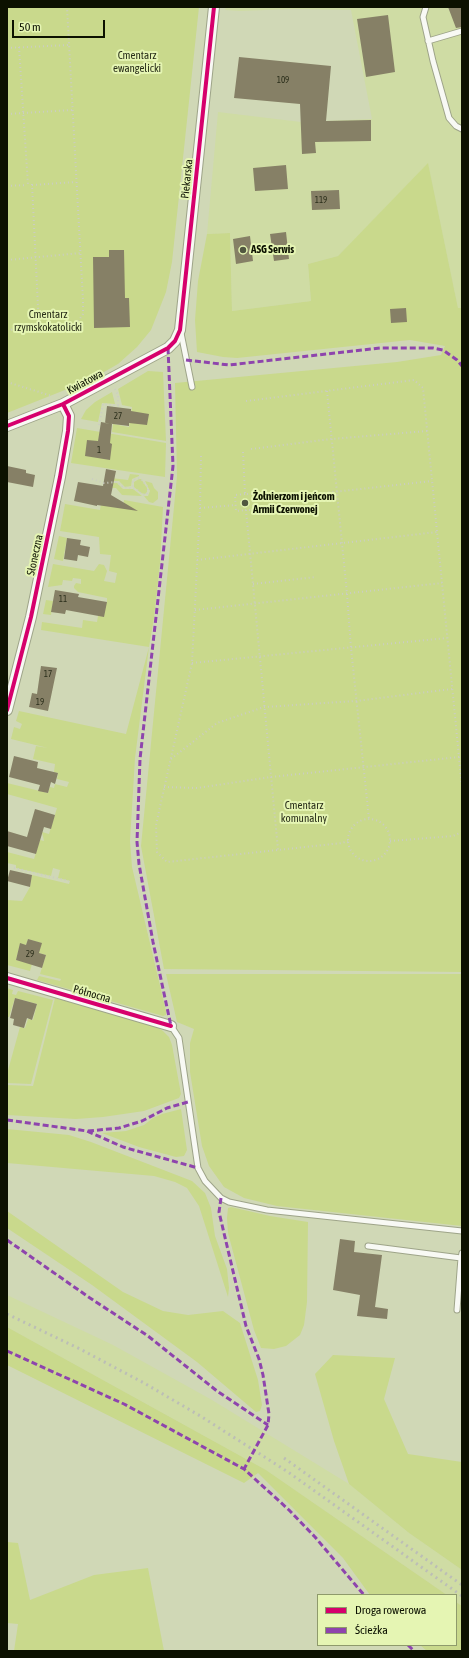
<!DOCTYPE html>
<html>
<head>
<meta charset="utf-8">
<style>
	body { margin:0 }
	#map { position:relative; width:469px; height:1658px; overflow:hidden; background:#d0d8b6; font-family:"Asap Condensed",sans-serif }
	canvas { display:block }
	.frame { position:absolute; inset:0; border:8px solid #0c1100; pointer-events:none }
	.legend { position:absolute; left:317px; top:1594px; width:140px; height:52px; box-sizing:border-box; background:#e5f5b3; border:1px solid #8e9a6b; margin:0; padding:5px 7px; list-style:none; font-size:12px; color:#0c1100 }
	.legend li { display:flex; align-items:center; gap:8px; height:20px }
	.legend b { width:20px; border:1px solid #8e9a6b }
	.scale { position:absolute; left:12px; top:20px; width:93px; height:18px; box-sizing:border-box; border:2px solid #0c1100; border-top:0; padding-left:5px; font-size:12px; line-height:14px; white-space:nowrap; color:#0c1100; -webkit-text-stroke:3px #e5f5b3; paint-order:stroke }
</style>
</head>
<body>
<div id="map">
<canvas width="469" height="1658"></canvas>
<div class="frame"></div>
<ul class="legend">
<li><b style="height:5px;background:#d6006c"></b>Droga rowerowa</li>
<li><b style="height:5px;background:#8e44ad"></b>Ścieżka</li>
</ul>
<div class="scale">50 m</div>
</div>
<script>
const g = document.querySelector('canvas').getContext('2d');
g.lineJoin = 'round';
function paint(path, color) { g.fillStyle = color; g.fill(path, 'evenodd'); }
const poly = rows => new Path2D(rows.map(r => 'M' + r).join(''));
function strokePath(path, color, width, dash) { g.strokeStyle = color; g.lineWidth = width; g.lineCap = dash ? 'butt' : 'round'; g.setLineDash(dash || []); g.stroke(path); }
function label(font, color, halo, rows, align = 'center') {
  g.font = font + ' "Asap Condensed",sans-serif'; g.lineWidth = 4; g.setLineDash([]); g.textBaseline = 'middle'; g.strokeStyle = halo; g.fillStyle = color; for (const [text, x, y, turn = 0] of rows) {
    g.save(); g.translate(x, y); g.rotate((+turn || 0) * Math.PI / 180); g.textAlign = isNaN(turn) ? turn : align; if (halo) g.strokeText(text, 0, 0); g.fillText(text, 0, 0); g.restore();
  }
}
const built = poly([
	[226,7,462,7,462,308,458,308,428,164,338,256,308,264,311,301,232,311,230,233,207,234,218,112,301,122,372,119,351,10,292,9,240,11,225,10],
	[7,1295,113,1345,212,1400,349,1484,409,1533,462,1570,462,1606,456,1602,456,1595,447,1595,266,1470,7,1327]
]);
const green = poly([
	[7,7,199,7,172,262,166,292,151,330,137,347,118,364,90,380,7,413],
	[428,163,458,308,462,308,462,972,164,969,141,846,177,476,175,383,397,362,441,355,445,346,410,340,237,358,223,357,197,352,195,320,198,281,207,234,230,233,232,311,311,301,308,264,338,256],
	[148,371,163,372,166,441,112,432,113,424,129,427,132,407,122,405,118,389],
	[112,392,115,404,102,403,98,422,81,419,86,410,95,402],
	[77,428,166,443,165,477,71,463],
	[130,474,139,475,139,476,132,479,131,486,125,487,119,481,111,481,111,478,128,480],
	[139,479,141,479,147,488,147,492,145,494,141,493,134,487,134,482],
	[145,481,152,483,154,488,158,492,158,499,153,503,149,502,144,496,148,496,150,491],
	[112,483,117,483,123,489,133,489,142,496,122,495,116,488,110,488],
	[124,500,163,507,160,563,154,618,149,647,135,758,130,841,132,867,166,1011,166,1015,163,1016,37,980,39,976,60,981,61,979,40,974,46,955,39,953,41,943,28,939,26,945,20,944,16,960,32,964,30,971,7,965,7,900,22,901,30,887,32,875,69,884,70,881,58,878,60,870,53,868,51,876,16,868,16,865,7,863,7,852,34,859,40,840,44,841,42,832,49,834,57,808,7,794,7,783,48,793,50,787,54,788,55,784,67,787,69,782,57,779,58,773,54,772,55,764,33,759,36,746,48,748,11,739,14,727,20,729,22,724,16,721,19,711,126,734,149,647,41,630,42,622,82,628,83,620,97,622,98,616,107,602,107,598,78,592,74,588,74,586,76,583,81,584,81,579,73,578,72,581,63,580,62,585,48,587,53,564,94,571,99,564,104,565,107,571,104,581,115,583,117,573,109,571,111,555,100,554,99,537,60,531,65,504,100,510,101,503,123,508],
	[59,536,67,538,63,561,54,559],
	[46,600,53,601,51,615,43,614],
	[166,974,462,974,462,1226,277,1206,244,1198,224,1187,209,1166,202,1146,190,1072,190,1043,194,1029,177,1022],
	[7,988,13,990,12,994,16,995,18,991,53,1000,31,1084,7,1083,7,1074,20,1027,25,1028,28,1019,33,1020,37,1004,15,998,9,1017,7,1017],
	[55,998,155,1026,163,1031,169,1037,172,1045,181,1094,179,1098,144,1111,103,1117,76,1119,7,1115,7,1085,33,1086],
	[181,1109,187,1150,184,1156,176,1157,139,1147,102,1133,126,1131,144,1125,153,1118,162,1114],
	[7,1129,69,1135,91,1142,192,1181,205,1193,211,1208,215,1236,227,1269,229,1288,228,1297,199,1206,187,1188,175,1182,154,1176,7,1163],
	[231,1207,270,1216,308,1222,307,1302,304,1325,300,1335,286,1346,274,1349,261,1348,254,1330,228,1233,227,1218,228,1208],
	[7,1211,123,1292,163,1311,188,1315,223,1311,240,1323,258,1380,262,1405,260,1411,256,1412,197,1362,92,1285,7,1228],
	[7,1327,266,1470,447,1595,370,1595,343,1558,258,1473,244,1483,7,1365],
	[333,1355,395,1358,384,1399,408,1454,462,1462,462,1570,409,1533,349,1484,334,1441,315,1374],
	[7,1542,18,1543,30,1600,94,1575,148,1568,164,1651,14,1651,18,1624,7,1623],
	[456,1602,462,1606,462,1651,427,1651,420,1645,456,1645]
]);
const building = poly([
	[448,7,462,7,462,27,456,28],
	[388,15,395,72,366,77,357,19],
	[239,57,331,66,326,121,371,120,371,141,315,142,316,153,302,154,300,104,234,98],
	[286,165,288,189,255,191,253,168],
	[339,190,340,209,312,210,311,191],
	[286,232,289,259,274,261,270,234],
	[250,236,253,261,236,264,233,239],
	[109,250,124,250,125,298,129,298,130,327,94,328,93,257,109,257],
	[406,308,407,322,391,323,390,309],
	[107,406,131,409,131,411,149,414,147,425,129,423,129,426,105,423],
	[101,422,112,424,110,443,112,444,110,460,85,456,87,440,98,441],
	[7,466,26,470,26,473,35,475,33,487,7,482],
	[106,469,116,471,111,495,138,511,97,505,97,506,74,501,78,482,103,486],
	[67,538,81,540,80,545,90,547,88,557,78,555,77,561,64,559],
	[55,590,79,594,78,597,107,602,104,617,66,610,65,614,51,612],
	[41,666,57,668,48,711,29,707,32,693,37,694],
	[14,756,38,762,37,768,58,773,55,784,51,782,48,793,38,791,40,785,9,777],
	[35,809,55,815,51,829,44,827,36,854,7,846,7,831,27,837],
	[10,870,32,875,30,887,7,881],
	[28,939,42,943,39,953,46,955,42,968,16,960,20,943,26,945],
	[15,998,37,1004,32,1020,27,1018,24,1028,13,1025,14,1019,10,1018],
	[340,1239,355,1241,354,1252,382,1255,375,1307,388,1309,387,1319,357,1316,360,1295,333,1290]
]);
const path = poly([
	[19,47,28,185],
	[7,48,68,45],
	[7,114,72,110],
	[32,184,39,327],
	[32,185,76,182],
	[7,186,27,185],
	[7,260,81,253],
	[7,330,74,324,79,320,83,314,83,300,67,7],
	[7,382,52,396],
	[115,389,118,395,118,407],
	[327,391,347,594,351,648,369,819],
	[246,401,414,380,423,388,462,788],
	[99,425,103,404,119,406],
	[251,449,331,439,427,431],
	[243,452,245,494,252,494,253,501,253,510,246,510,278,850],
	[201,456,200,508,192,663,156,825,157,852,167,862,342,843,348,841],
	[92,479,104,483,117,482,123,487,136,489,142,494,146,495,148,491,148,487,140,478,133,480,133,488],
	[245,494,235,495,236,511,246,510],
	[253,501,432,481],
	[200,508,236,505],
	[197,560,437,532],
	[253,584,316,577],
	[195,610,442,583],
	[192,663,447,638],
	[171,759,217,723,264,707,356,701,452,689],
	[164,787,197,788,271,777,459,757],
	'348 840a21 21 0 1 1 42 0a21 21 0 1 1-42 0Z',
	[390,841,453,836,462,832],
	[14,868,69,881]
]);
const lane = poly([
	[426,7,423,17,433,61,449,118,456,126,462,129],
	[428,41,462,31],
	[181,333,192,387],
	[171,1026,179,1038,198,1168,205,1181,221,1198,229,1202,267,1210,462,1231],
	[368,1246,461,1258,462,1253],
	[457,1310,461,1258]
]);
const street = poly([
	[7,426,63,404,168,348,175,341,180,330,214,7],
	[7,710,31,617,60,477,68,431,69,416,63,404],
	[7,978,171,1026]
]);
const rail = poly([
	[7,1314,80,1349,144,1383,202,1417,288,1472,462,1596],
	[284,1458,462,1585]
]);
const quiet = poly([
	[168,348,173,466,140,759,137,842,139,864,153,942,171,1026],
	[186,360,229,365,380,348,433,348,443,350,457,360,462,366],
	[7,1120,87,1131,123,1147,198,1168],
	[88,1131,119,1128,142,1121,167,1108,188,1102],
	[221,1198,219,1212,246,1326,259,1359,263,1375,269,1414,268,1425,244,1469],
	[7,1240,90,1298,148,1336,217,1391,268,1425],
	[7,1351,124,1404,244,1469,289,1510,315,1537,364,1595],
	[408,1645,414,1651]
]);
const cycleway = poly([
	[7,426,63,404,168,348,175,341,180,330,214,7],
	[7,710,31,617,60,477,68,431,69,416,63,404],
	[7,978,171,1026]
]);
const markers = [
	[243,250,4,"#515740"],
	[245,503,4,"#515740"]
];
const numberNames = [
	["109",283,80],
	["119",321,200],
	["27",118,416],
	["1",99,450],
	["11",63,599],
	["17",48,674],
	["19",40,702],
	["29",30,954]
];
const parkNames = [
	["Cmentarz",137,56],
	["ewangelicki",137,69],
	["Cmentarz",48,315],
	["rzymskokatolicki",48,328],
	["Cmentarz",304,806],
	["komunalny",304,819]
];
const streetNames = [
	["Piekarska",187,179,-84],
	["Kwiatowa",85,382,-28],
	["Słoneczna",35,555,-78],
	["Północna",92,994,16]
];
const poiNames = [
	["ASG Serwis",251,250],
	["Żołnierzom i jeńcom",253,497],
	["Armii Czerwonej",253,510]
];
paint(built, '#cfdca4');
paint(green, '#c9d98c');
paint(building, '#868066');
strokePath(lane, '#9ea489', 7);
strokePath(street, '#9ea489', 12);
strokePath(path, '#cbcdc3', 2, [1, 3]);
strokePath(lane, '#f8f9f4', 5);
strokePath(street, '#f8f9f4', 10);
strokePath(rail, '#bcbeb6', 3, [2, 4]);
strokePath(quiet, '#8e44ad', 3, [6, 3]);
strokePath(cycleway, '#d6006c', 4);
for (const [x, y, r, color] of markers) { const dot = new Path2D(); dot.arc(x, y, r, 0, 2 * Math.PI); g.fillStyle = color; g.fill(dot); strokePath(dot, '#e5f5b3', 1.5); }
label('9px', '#2a2d1a', null, numberNames);
label('11px', '#282d18', '#e5f5b3', parkNames);
label('11px', '#0c1100', '#e5f5b3', streetNames);
label('bold 11px', '#0c1100', '#e5f5b3', poiNames, 'left');
</script>
</body>
</html>
